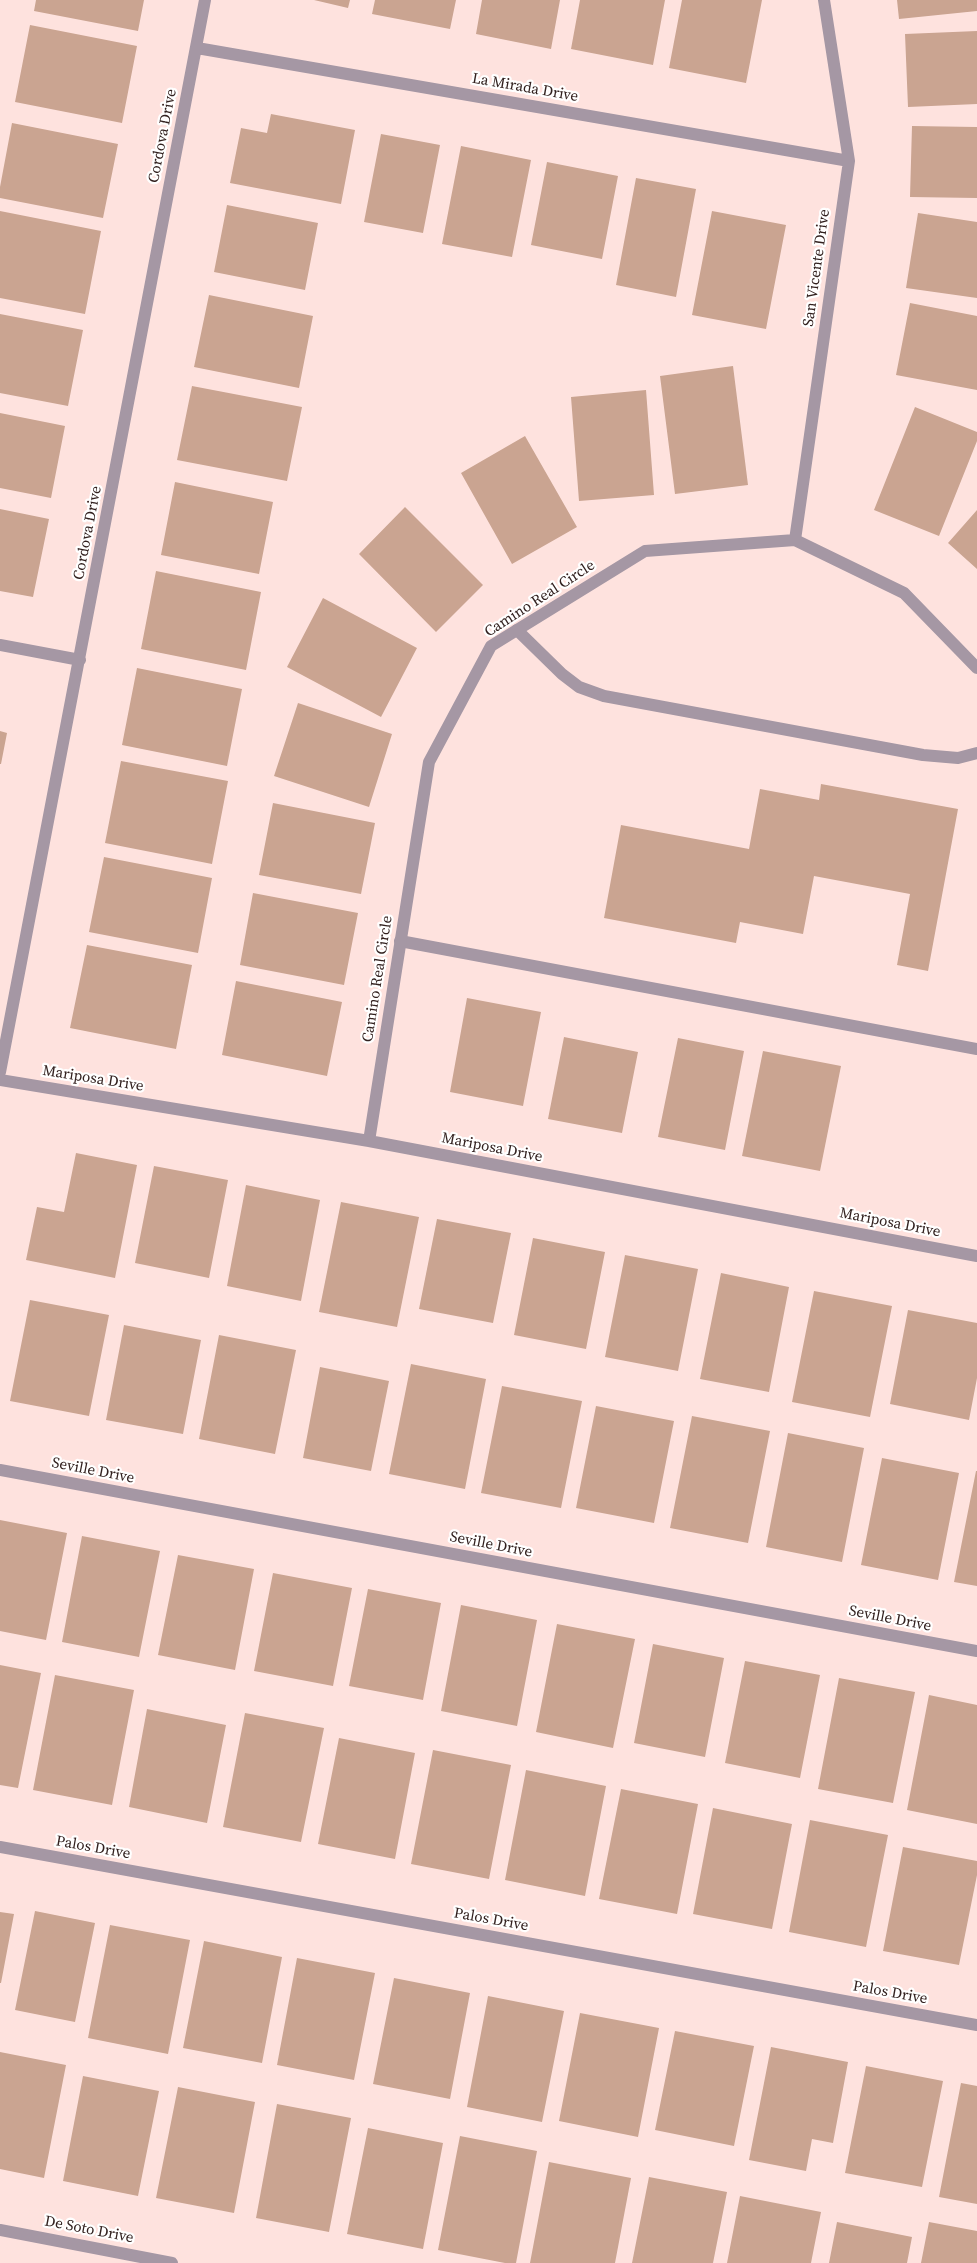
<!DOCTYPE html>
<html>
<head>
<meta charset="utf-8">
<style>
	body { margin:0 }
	canvas { display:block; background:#fee2de }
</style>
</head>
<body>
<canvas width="977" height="2263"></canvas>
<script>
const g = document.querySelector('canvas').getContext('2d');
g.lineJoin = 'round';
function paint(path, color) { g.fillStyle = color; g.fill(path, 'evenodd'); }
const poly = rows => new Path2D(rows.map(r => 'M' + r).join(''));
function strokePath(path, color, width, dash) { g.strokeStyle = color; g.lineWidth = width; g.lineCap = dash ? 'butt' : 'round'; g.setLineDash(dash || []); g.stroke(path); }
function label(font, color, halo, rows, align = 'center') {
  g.font = font + ' "Source Serif 4",serif'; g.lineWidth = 4.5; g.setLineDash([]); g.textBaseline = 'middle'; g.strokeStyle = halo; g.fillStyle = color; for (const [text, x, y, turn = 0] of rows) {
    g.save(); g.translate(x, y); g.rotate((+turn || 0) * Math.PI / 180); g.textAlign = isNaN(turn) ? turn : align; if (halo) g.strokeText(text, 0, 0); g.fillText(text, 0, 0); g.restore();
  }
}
const building = poly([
	[36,0,144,0,138,31,34,11],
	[314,0,350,0,348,8],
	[375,0,456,0,450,29,372,14],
	[482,0,560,0,551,49,476,34],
	[580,0,665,0,653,65,571,49],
	[682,0,762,0,746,83,669,68],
	[897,0,977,0,977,11,899,19],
	[30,25,137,46,122,123,15,102],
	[977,31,977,104,908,107,905,34],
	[271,114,355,130,341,204,230,183,241,128,267,133],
	[12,123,118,144,103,218,0,198,0,187],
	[912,126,977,127,977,198,910,197],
	[381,134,440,145,423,233,364,222],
	[461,146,531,160,512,257,442,244],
	[547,162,618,176,602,259,531,245],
	[636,178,696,189,676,297,616,285],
	[227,205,318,223,305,290,214,272],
	[0,211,101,231,85,314,0,298],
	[712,211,786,225,766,329,692,315],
	[918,213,977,222,977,298,906,288],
	[209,295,313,316,299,388,194,367],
	[910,303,977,316,977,390,896,375],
	[0,314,83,330,68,406,0,393],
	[733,366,748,485,675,494,660,376],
	[192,386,302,407,287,481,177,460],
	[646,390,654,495,579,501,571,397],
	[915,407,977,432,977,441,939,536,874,510],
	[0,413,65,426,51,498,0,488],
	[525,436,577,527,512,564,461,473],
	[175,482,273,502,259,574,161,555],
	[405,507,483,585,436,632,359,554],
	[0,509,49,519,33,597,0,591],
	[977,510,977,569,948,543],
	[156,571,261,592,246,670,141,649],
	[323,598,417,648,381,717,287,667],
	[137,668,242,689,227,766,122,745],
	[298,703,392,734,369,807,274,776],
	[0,731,7,733,1,764,0,764],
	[121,761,228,781,212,864,105,843],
	[821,784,958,809,928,971,897,965,910,894,814,876,803,934,740,922,736,943,604,918,621,825,749,849,760,789,819,800],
	[273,803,375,823,361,894,259,875],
	[104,857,212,878,198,953,89,932],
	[253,893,358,913,344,985,240,965],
	[87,945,192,965,176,1049,70,1028],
	[236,981,342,1002,327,1076,222,1055],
	[467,998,541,1012,523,1106,450,1092],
	[564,1037,638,1052,622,1133,548,1119],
	[678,1038,744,1051,725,1150,658,1137],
	[763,1051,841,1066,820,1171,742,1156],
	[76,1153,137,1165,115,1278,26,1260,37,1207,64,1212],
	[154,1166,228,1180,209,1278,135,1263],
	[246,1185,320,1200,301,1301,227,1286],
	[341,1202,419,1217,397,1327,319,1312],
	[437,1219,511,1233,493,1323,419,1309],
	[533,1238,605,1252,586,1349,514,1335],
	[625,1255,698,1269,678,1371,605,1357],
	[721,1273,789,1287,769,1392,700,1379],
	[814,1291,892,1306,870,1417,792,1402],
	[30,1300,109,1315,89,1416,10,1401],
	[908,1310,977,1323,977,1378,969,1420,890,1404],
	[124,1325,201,1340,183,1434,106,1420],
	[219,1335,296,1350,275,1454,199,1439],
	[411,1364,486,1379,465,1489,389,1474],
	[320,1367,389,1381,371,1471,303,1458],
	[502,1386,582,1401,561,1508,481,1493],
	[596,1406,674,1421,654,1523,576,1508],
	[692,1416,770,1431,748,1543,670,1528],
	[788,1433,864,1448,842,1562,766,1547],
	[882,1458,959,1473,938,1580,861,1565],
	[976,1471,977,1471,977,1586,954,1582],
	[0,1520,67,1533,46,1640,0,1631],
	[82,1536,160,1551,139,1657,62,1642],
	[178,1555,254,1569,235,1670,158,1655],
	[273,1573,352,1588,333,1686,254,1671],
	[368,1589,441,1603,423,1700,349,1686],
	[461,1605,537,1620,517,1726,441,1711],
	[557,1624,635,1639,613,1748,536,1732],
	[653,1644,724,1658,705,1757,634,1743],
	[745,1661,820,1675,800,1778,725,1763],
	[0,1665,41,1673,18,1788,0,1785],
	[55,1675,134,1690,112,1805,33,1790],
	[839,1678,915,1692,893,1803,818,1789],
	[929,1695,977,1705,977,1824,907,1810],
	[147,1709,226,1725,207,1823,129,1807],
	[245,1713,324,1728,301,1842,223,1827],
	[339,1738,415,1753,395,1859,318,1844],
	[433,1750,511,1765,489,1879,411,1864],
	[526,1770,606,1786,585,1896,505,1880],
	[621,1789,698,1804,677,1914,599,1899],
	[713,1808,792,1824,772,1929,693,1914],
	[810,1820,888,1835,866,1947,789,1932],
	[903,1847,977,1861,977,1875,959,1965,883,1951],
	[35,1911,95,1923,75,2022,15,2010],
	[0,1912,14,1914,1,1983,0,1983],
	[110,1925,190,1940,168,2054,88,2038],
	[204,1941,282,1957,262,2063,183,2048],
	[297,1958,375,1973,354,2080,277,2065],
	[394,1978,470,1993,450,2099,373,2084],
	[488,1996,564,2011,542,2122,467,2107],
	[580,2013,659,2028,638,2137,559,2121],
	[675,2031,754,2046,734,2146,655,2130],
	[771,2047,848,2062,833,2143,812,2139,806,2171,749,2160],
	[0,2052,66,2065,44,2178,0,2169],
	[866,2066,943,2081,922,2187,845,2173],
	[83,2076,159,2091,138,2196,63,2181],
	[961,2083,977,2086,977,2204,939,2197],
	[178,2087,255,2102,234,2213,156,2198],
	[277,2104,351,2118,329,2232,256,2218],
	[368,2128,443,2143,423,2249,347,2234],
	[460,2136,537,2151,516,2263,505,2263,438,2250],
	[549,2162,631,2178,615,2263,530,2263],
	[649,2177,727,2192,713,2263,632,2263],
	[740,2196,821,2212,811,2263,727,2263],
	[837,2222,912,2237,907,2263,829,2263],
	[929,2222,977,2231,977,2263,921,2263]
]);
const service = poly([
	[517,630,562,674,579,687,604,696,923,755,958,758,977,753],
	[400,941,977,1049]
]);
const minor = poly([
	[197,48,849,161],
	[795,540,849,161,824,0],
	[0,645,80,660],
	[0,1072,205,0],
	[0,1080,369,1141,977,1256],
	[369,1141,429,762,491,646,645,551,795,540,904,593,977,668],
	[0,1470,977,1651],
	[0,1847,977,2025],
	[0,2230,172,2263]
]);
const streetNames = [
	["La Mirada Drive",525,88,10],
	["Cordova Drive",163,136,-79],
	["San Vicente Drive",817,268,-82],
	["Cordova Drive",88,533,-79],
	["Camino Real Circle",540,599,-33],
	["Camino Real Circle",378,979,-81],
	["Mariposa Drive",93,1079,9],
	["Mariposa Drive",492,1148,11],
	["Mariposa Drive",890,1223,11],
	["Seville Drive",93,1471,11],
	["Seville Drive",491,1545,11],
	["Seville Drive",890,1619,11],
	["Palos Drive",93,1848,10],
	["Palos Drive",491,1920,10],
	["Palos Drive",890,1993,10],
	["De Soto Drive",89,2230,11]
];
paint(building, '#caa491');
strokePath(service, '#a597a4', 12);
strokePath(minor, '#a597a4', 12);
label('15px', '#32211f', '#fff', streetNames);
</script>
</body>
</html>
